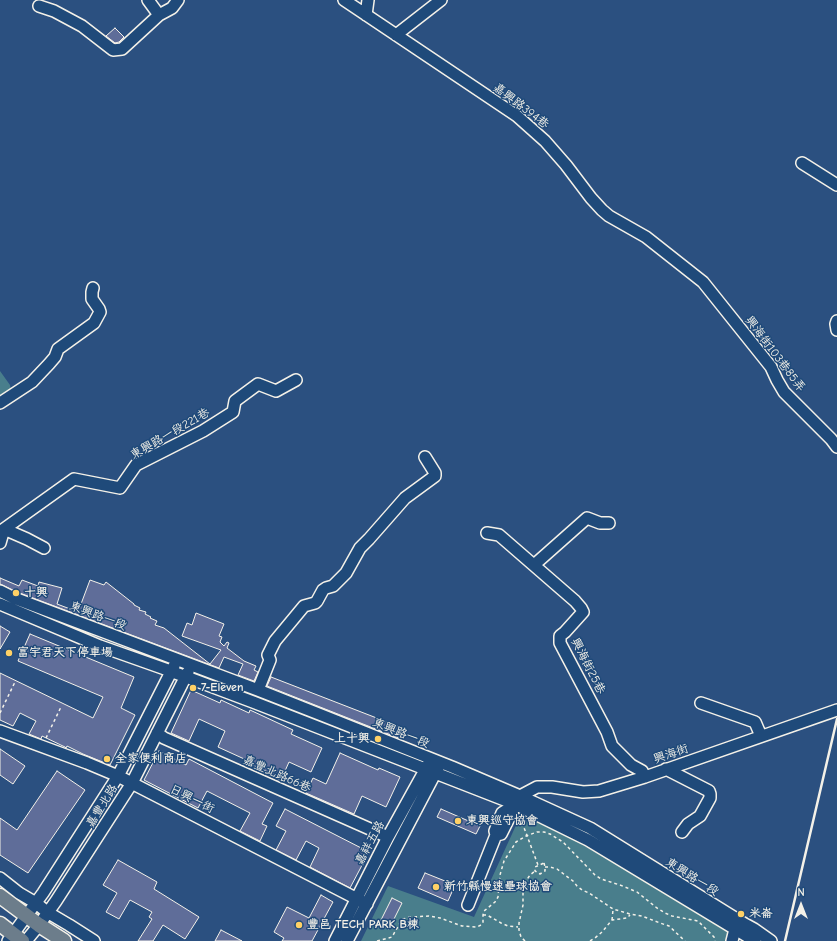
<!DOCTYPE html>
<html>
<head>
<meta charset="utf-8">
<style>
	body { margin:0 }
	#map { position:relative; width:837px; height:941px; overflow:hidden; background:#2b5080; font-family:"Comic Neue",sans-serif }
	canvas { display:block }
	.north { position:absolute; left:781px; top:885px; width:40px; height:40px; -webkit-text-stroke:3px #1f4a7a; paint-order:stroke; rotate:0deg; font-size:11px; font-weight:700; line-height:16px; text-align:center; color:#f4f1e8 }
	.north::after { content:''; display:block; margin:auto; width:14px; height:18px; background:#f4f1e8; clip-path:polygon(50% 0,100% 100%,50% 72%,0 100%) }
</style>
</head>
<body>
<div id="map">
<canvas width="837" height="941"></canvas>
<div class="north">N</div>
</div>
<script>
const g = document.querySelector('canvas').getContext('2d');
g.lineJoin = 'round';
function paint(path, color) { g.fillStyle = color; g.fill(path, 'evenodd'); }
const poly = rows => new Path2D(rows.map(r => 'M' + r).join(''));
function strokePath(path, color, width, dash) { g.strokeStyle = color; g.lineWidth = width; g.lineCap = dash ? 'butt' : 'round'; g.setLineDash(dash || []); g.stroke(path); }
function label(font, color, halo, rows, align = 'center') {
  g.font = font + ' "Comic Neue","LXGW WenKai TC",sans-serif'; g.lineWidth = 3; g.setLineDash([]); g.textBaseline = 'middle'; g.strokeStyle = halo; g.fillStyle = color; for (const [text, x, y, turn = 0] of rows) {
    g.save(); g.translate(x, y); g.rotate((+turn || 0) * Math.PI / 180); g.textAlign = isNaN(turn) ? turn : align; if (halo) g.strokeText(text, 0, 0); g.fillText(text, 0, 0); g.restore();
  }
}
const green = poly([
	[0,371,10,385,12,397,0,402],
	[523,810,732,932,730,941,361,941,388,886,474,917]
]);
const building = poly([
	[115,28,124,37,119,42,115,43,106,36,115,28],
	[0,578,19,586,22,580,38,586,39,582,62,588,57,604,78,612,90,580,104,585,106,582,134,604,134,605,140,608,139,610,146,612,145,614,151,617,150,618,157,621,155,625,164,628,210,664,221,650,182,636,187,623,192,625,196,613,224,624,219,636,222,637,220,642,224,646,227,642,229,643,227,648,244,661,256,666,254,670,258,672,254,681,238,675,243,664,224,657,219,668,17,592,0,584,0,578],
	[0,626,10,632,0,649,0,626],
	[30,634,134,677,121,708,135,715,110,765,83,754,67,746,66,748,65,747,42,736,41,739,29,734,36,721,20,713,13,726,0,720,0,673,93,718,103,697,18,661,30,634],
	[271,677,405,729,401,739,267,686,271,677],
	[191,690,220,703,221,700,249,713,250,710,293,730,291,734,322,748,311,772,289,762,281,780,269,775,270,773,252,765,253,763,218,747,225,731,199,719,189,741,171,733,191,690],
	[0,749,25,766,13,784,0,775,0,749],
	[159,751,186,765,189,759,273,803,262,824,267,826,260,841,240,831,250,813,207,791,198,808,144,780,159,751],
	[340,753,378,770,379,768,400,777,386,807,362,796,354,814,306,793,313,778,326,784,340,753],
	[57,771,85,790,28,873,0,855,0,818,17,830,57,771],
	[285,809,369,852,350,888,310,867,319,848,306,841,296,860,276,850,286,831,276,826,285,809],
	[441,809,480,826,476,834,437,817,441,809],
	[118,860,157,882,154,889,199,917,185,939,163,925,153,941,138,941,152,919,149,917,152,912,130,900,119,919,106,912,117,893,103,885,118,860],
	[425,873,455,885,448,901,418,888,425,873],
	[321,895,333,902,312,941,282,941,284,938,274,932,287,907,309,918,321,895],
	[392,898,402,903,389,929,379,924,392,898],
	[221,930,242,941,215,941,221,930]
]);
const path = poly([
	[0,713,15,682],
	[46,738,61,707],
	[520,817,538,865],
	[544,863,545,867,545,871,540,874,535,871,535,867,544,863],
	[545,867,550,867,557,869,573,881,577,886,582,890,589,893,613,909,630,914,642,916,660,923,669,926,685,941],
	[483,915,487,915,501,923,508,926,518,927],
	[612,920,613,910],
	[377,941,392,937,400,923,403,919,410,917,429,916,440,918,462,926,477,927,481,925,483,922,483,915,484,911,495,902,498,897,500,875,504,861,511,850,516,842,526,836,537,832,544,832,550,834,563,842,595,875,601,879,620,885,637,892,657,908,665,913,672,916,698,921,714,937,715,941],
	[525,941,521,937,519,930,519,923,523,905,523,890,526,881,530,875,535,871],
	[590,941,595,938,602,932,612,920,627,918,630,915]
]);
const minor = poly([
	[148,0,159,15],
	[344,0,517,116,545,141,566,165,591,198,602,210,609,216,646,237,703,282,771,367,777,380,784,392,831,439,837,447],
	[39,6,54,11,82,26,113,50,122,49,159,15,172,8,178,0],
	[366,15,368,0],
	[396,35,441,0],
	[802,163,837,185],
	[837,321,836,324,837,330],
	[0,403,32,382,49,364,55,357,58,349,94,323,100,312,99,309,92,299,92,292,93,288],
	[4,529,27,539,44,548],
	[487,533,499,535,575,601,581,608,583,612,565,632,560,636,560,643,607,732,612,746,631,765,642,771,645,777],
	[0,543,4,529,74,479,120,488,136,465,203,431,233,412,235,401,258,384,276,391,296,380],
	[534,565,587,518,600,523,609,523],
	[0,591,14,598,258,690,324,716,452,767,520,796,590,828,743,923,754,929,771,941],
	[0,604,100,646,165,669,253,702,515,804,588,840,755,941],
	[258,690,270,660,268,655,275,641,304,606,315,603,317,601,323,590,326,588,333,586,346,573,360,548,369,539,405,498,435,476,435,473,425,457],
	[701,703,755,722,761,736],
	[0,731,87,763,118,776,367,904],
	[157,733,164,738,388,837],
	[666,769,709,791,710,794,710,798,700,816,688,824,682,832],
	[496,835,501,834,520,796,537,787,552,787,583,792,599,791,645,777,837,710],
	[0,878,19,893,36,903,47,912,69,925,94,941],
	[468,905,496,835,495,831,502,813,515,805],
	[8,941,43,893,118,776,174,666],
	[26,941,39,925,56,901,132,783,188,672],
	[335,941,388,837,429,763],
	[347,941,438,768],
	[732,941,735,929]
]);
const major = poly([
	[0,896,39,925,64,941],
	[0,924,22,941]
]);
const rail = poly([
	[785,941,837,719]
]);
const markers = [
	[16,593,4,"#ffd166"],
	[9,653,4,"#ffd166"],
	[193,688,4,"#ffd166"],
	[378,739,4,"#ffd166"],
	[107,759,4,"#ffd166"],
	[458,821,4,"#ffd166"],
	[436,887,4,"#ffd166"],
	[741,914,4,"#ffd166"],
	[299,925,4,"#ffd166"]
];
const streetNames = [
	["嘉興路394巷",521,106,37],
	["興海街103巷85弄",775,354,53],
	["東興路一段221巷",170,434,-30],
	["東興路一段",98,616,21],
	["興海街25巷",588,666,63],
	["東興路一段",401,733,22],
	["興海街",671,754,-19],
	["嘉豐北路66巷",277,774,24],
	["日興一街",192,799,27],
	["嘉豐北路",102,806,-58],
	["嘉祥五路",370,843,-62],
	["東興路一段",692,877,32]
];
const poiNames = [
	["十興",24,593],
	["富宇君天下停車場",17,653],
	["7-Eleven",201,688],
	["上十興",370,739,"right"],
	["全家便利商店",115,759],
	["東興巡守協會",466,821],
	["新竹縣慢速壘球協會",444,887],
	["米崙",749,914],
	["豐邑 TECH PARK B棟",307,925]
];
paint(green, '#497e8c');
paint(building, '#5f6d99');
strokePath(building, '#f4f1e8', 1);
strokePath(minor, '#f4f1e8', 14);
strokePath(major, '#f4f1e8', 17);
strokePath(path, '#f4f1e8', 1.5, [3, 3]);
strokePath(minor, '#1f4a7a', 11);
strokePath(major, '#6c7d8b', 14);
strokePath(rail, '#f4f1e8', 2.5);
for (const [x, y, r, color] of markers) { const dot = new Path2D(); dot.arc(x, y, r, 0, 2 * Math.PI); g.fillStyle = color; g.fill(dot); strokePath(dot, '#1f4a7a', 1.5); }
label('12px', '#f4f1e8', '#1f4a7a', streetNames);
label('bold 12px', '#f4f1e8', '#1f4a7a', poiNames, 'left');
</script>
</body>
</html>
